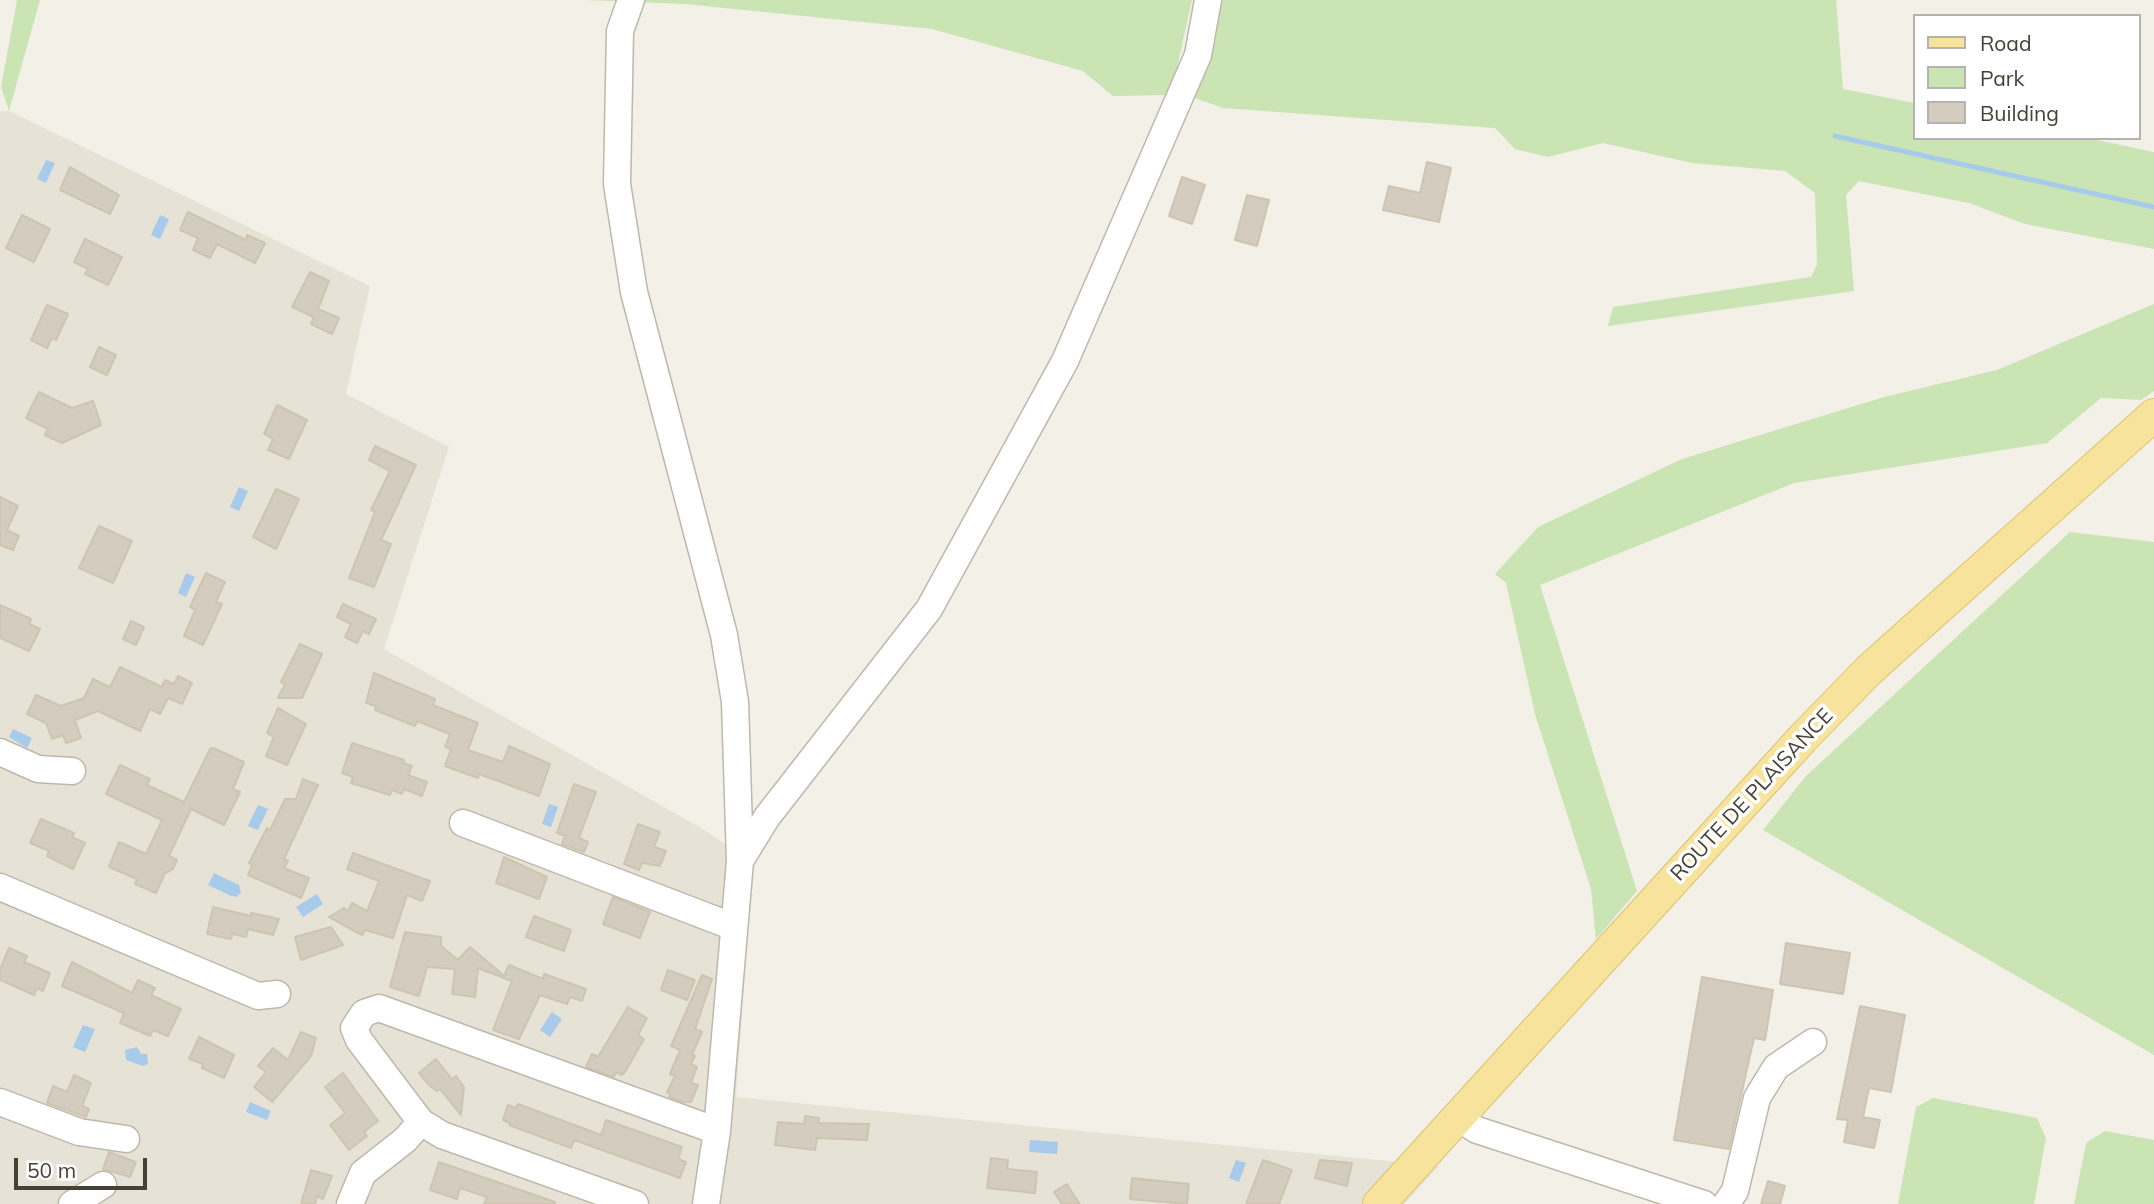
<!DOCTYPE html>
<html>
<head>
<meta charset="utf-8">
<style>
	body { margin:0 }
	#map { position:relative; width:2154px; height:1204px; overflow:hidden; background:#f3f0e8; font-family:Mulish,sans-serif }
	canvas { display:block }
	.legend { position:absolute; left:1913px; top:14px; width:228px; height:126px; box-sizing:border-box; background:#fff; border:2px solid #b5b3af; margin:0; padding:9px 12px; list-style:none; font-size:21px; color:#454137 }
	.legend li { display:flex; align-items:center; gap:14px; height:35px }
	.legend b { width:35px; border:2px solid #b5b3af }
	.scale { position:absolute; left:14px; top:1158px; width:133px; height:32px; box-sizing:border-box; border:4px solid #454137; border-top:0; padding-left:9px; font-size:21px; line-height:24px; white-space:nowrap; color:#454137; -webkit-text-stroke:5px #fff; paint-order:stroke }
</style>
</head>
<body>
<div id="map">
<canvas width="2154" height="1204"></canvas>
<ul class="legend">
<li><b style="height:9px;background:#f8e39c"></b>Road</li>
<li><b style="height:19px;background:#cbe4b3"></b>Park</li>
<li><b style="height:19px;background:#d4ccbe"></b>Building</li>
</ul>
<div class="scale">50 m</div>
</div>
<script>
const g = document.querySelector('canvas').getContext('2d');
g.lineJoin = 'round';
function paint(path, color) { g.fillStyle = color; g.fill(path, 'evenodd'); }
const poly = rows => new Path2D(rows.map(r => 'M' + r).join(''));
function strokePath(path, color, width, dash) { g.strokeStyle = color; g.lineWidth = width; g.lineCap = dash ? 'butt' : 'round'; g.setLineDash(dash || []); g.stroke(path); }
function label(font, color, halo, rows, align = 'center') {
  g.font = font + ' Mulish,sans-serif'; g.lineWidth = 7; g.setLineDash([]); g.textBaseline = 'middle'; g.strokeStyle = halo; g.fillStyle = color; for (const [text, x, y, turn = 0] of rows) {
    g.save(); g.translate(x, y); g.rotate((+turn || 0) * Math.PI / 180); g.textAlign = isNaN(turn) ? turn : align; if (halo) g.strokeText(text, 0, 0); g.fillText(text, 0, 0); g.restore();
  }
}
const residential = poly([
	[0,111,9,111,370,286,346,394,449,447,384,649,703,829,750,861,748,929,736,1097,1439,1166,1404,1204,0,1204]
]);
const green = poly([
	[17,0,40,0,9,111,1,87],
	[583,0,1192,0,1171,95,1113,96,1083,71,932,29,685,4],
	[1218,0,1836,0,1843,89,1914,103,1914,138,2087,138,2154,152,2154,249,2025,224,1969,203,1859,181,1846,195,1854,291,1608,326,1613,307,1811,277,1817,265,1815,193,1785,171,1692,163,1603,143,1548,157,1515,149,1495,128,1223,108,1192,97],
	[2154,304,2154,391,2141,400,2101,398,2047,443,1794,483,1540,585,1637,891,1596,939,1591,889,1535,714,1506,583,1495,574,1538,527,1682,459,1884,397,1997,370],
	[2070,532,2154,542,2154,1055,1763,830,1806,776],
	[1933,1098,2037,1118,2046,1138,2034,1204,1898,1204,1916,1107],
	[2105,1131,2154,1140,2154,1204,2074,1204,2086,1143]
]);
const water = poly([
	[46,160,55,163,46,183,37,179],
	[160,215,169,219,160,239,151,235],
	[239,487,248,491,239,511,230,507],
	[186,573,195,577,186,597,178,593],
	[13,729,32,738,27,748,9,737],
	[549,804,558,807,551,827,542,824],
	[258,805,268,809,258,830,248,826],
	[214,873,239,885,241,892,237,897,231,896,208,885],
	[317,894,323,904,303,917,296,907],
	[552,1012,562,1019,550,1037,540,1030],
	[83,1025,95,1029,85,1052,73,1047],
	[137,1047,141,1054,147,1054,148,1064,143,1066,126,1060,125,1050],
	[250,1102,271,1111,267,1120,246,1112],
	[1030,1140,1058,1142,1057,1154,1029,1152],
	[1236,1160,1246,1163,1239,1182,1229,1178]
]);
const stream = poly([
	[1835,136,2154,207]
]);
const building = poly([
	[1427,162,1451,168,1439,222,1383,210,1389,186,1420,193,1427,162],
	[70,167,119,195,110,214,60,190,70,167],
	[1182,177,1205,185,1192,224,1169,216,1182,177],
	[1247,195,1269,200,1257,246,1235,240,1247,195],
	[188,212,246,240,247,235,265,243,255,263,217,244,210,258,193,250,198,238,180,230,188,212],
	[22,215,50,229,34,262,6,248,22,215],
	[85,239,122,257,108,285,85,274,88,269,74,262,85,239],
	[310,272,329,281,318,309,339,318,332,334,311,324,314,317,292,307,310,272],
	[47,305,68,314,56,340,52,338,47,348,31,340,47,305],
	[99,347,116,355,107,375,90,367,99,347],
	[39,392,72,408,93,401,101,425,62,443,45,435,48,429,26,418,39,392],
	[277,405,307,420,289,459,268,450,273,439,264,434,277,405],
	[375,446,416,465,381,540,391,544,374,587,349,578,375,512,371,510,390,471,369,460,375,446],
	[276,489,299,499,276,549,253,537,276,489],
	[0,497,18,506,7,530,19,536,13,550,0,545,0,497],
	[99,526,132,541,113,583,79,568,99,526],
	[206,573,225,582,216,602,222,604,203,645,184,636,195,610,190,607,206,573],
	[343,604,376,619,369,634,363,631,357,643,345,637,351,624,337,617,343,604],
	[0,605,31,619,29,624,40,629,29,651,0,638,0,605],
	[131,621,144,627,136,645,123,639,131,621],
	[300,644,322,654,302,698,278,698,285,684,281,682,300,644],
	[120,667,162,687,165,680,174,684,178,676,192,683,182,704,168,698,160,714,150,709,140,731,98,711,75,720,81,738,66,743,63,735,52,739,46,723,27,714,36,695,61,706,84,698,93,679,110,687,120,667],
	[374,673,435,699,433,705,478,723,468,750,503,762,509,746,550,764,539,796,479,774,478,778,445,766,451,749,445,747,450,734,417,721,415,726,375,710,376,706,366,703,374,673],
	[278,708,306,724,287,765,266,756,274,737,267,733,278,708],
	[352,743,404,760,403,763,412,766,408,775,427,782,422,796,404,789,402,794,392,790,390,795,351,783,353,777,342,773,352,743],
	[213,748,244,762,233,789,240,792,224,825,191,809,169,856,177,860,173,869,165,873,156,893,135,884,137,879,109,867,119,842,146,854,162,820,106,794,120,765,150,779,147,785,184,802,210,749,213,748],
	[303,779,318,785,284,859,288,861,284,868,309,878,301,898,248,875,252,865,249,863,267,828,270,830,285,799,296,799,303,779],
	[574,784,596,792,579,838,588,842,584,852,562,844,565,836,557,833,574,784],
	[41,819,74,833,72,837,85,843,73,869,47,856,49,851,30,843,41,819],
	[638,824,660,832,654,847,666,851,660,866,642,863,639,870,624,864,638,824],
	[353,853,430,881,422,901,407,895,393,938,365,930,362,935,329,917,344,908,348,911,352,903,367,911,379,881,347,869,353,853],
	[504,857,547,877,539,899,496,883,504,857],
	[613,897,650,912,640,938,603,924,613,897],
	[213,907,251,916,251,913,279,919,273,935,248,929,246,937,232,934,231,939,207,934,213,907],
	[534,916,571,930,564,951,526,937,534,916],
	[331,927,343,945,301,960,295,937,331,927],
	[405,932,441,937,441,946,458,960,470,947,502,974,501,977,478,968,475,997,452,994,455,969,427,967,419,996,390,987,405,932],
	[1786,943,1850,953,1843,994,1780,984,1786,943],
	[9,948,27,956,24,962,50,973,43,991,37,988,34,995,0,980,0,969,9,948],
	[72,962,132,993,138,980,155,988,151,995,181,1009,168,1036,153,1030,150,1036,120,1023,124,1013,62,986,72,962],
	[509,965,543,979,544,974,586,989,582,1001,570,997,567,1004,540,995,519,1039,493,1030,512,981,503,978,509,965],
	[668,970,695,980,687,1000,661,990,668,970],
	[702,975,712,979,695,1029,702,1032,692,1055,695,1056,691,1064,697,1067,691,1083,698,1085,691,1102,684,1102,669,1097,670,1094,667,1092,675,1076,670,1074,680,1050,671,1046,702,975],
	[1702,977,1773,990,1765,1040,1754,1038,1729,1149,1674,1140,1702,977],
	[1860,1006,1905,1015,1891,1092,1869,1088,1863,1117,1880,1120,1874,1148,1844,1142,1848,1120,1837,1119,1860,1006],
	[628,1007,647,1018,638,1035,644,1039,625,1072,622,1075,616,1072,614,1077,586,1067,592,1054,598,1057,628,1007],
	[301,1032,316,1038,311,1056,272,1102,254,1087,266,1072,258,1066,273,1048,288,1060,301,1032],
	[199,1037,234,1055,224,1078,202,1068,203,1064,189,1059,199,1037],
	[436,1059,452,1079,456,1076,464,1087,461,1115,440,1089,437,1091,430,1086,419,1073,436,1059],
	[343,1073,378,1121,364,1132,367,1136,349,1150,330,1125,345,1113,325,1087,343,1073],
	[74,1075,91,1083,82,1106,89,1109,86,1117,47,1103,53,1086,67,1092,74,1075],
	[518,1104,601,1135,606,1120,682,1147,678,1159,686,1162,680,1178,574,1140,571,1148,509,1125,510,1123,503,1120,508,1105,516,1108,518,1104],
	[805,1116,819,1118,818,1123,869,1124,867,1140,817,1138,815,1150,775,1145,778,1122,804,1124,805,1116],
	[109,1152,136,1162,130,1177,103,1169,109,1152],
	[991,1158,1008,1160,1007,1169,1037,1172,1035,1193,987,1188,991,1158],
	[1263,1160,1292,1170,1279,1204,1246,1204,1263,1160],
	[1320,1160,1352,1163,1347,1186,1315,1178,1320,1160],
	[439,1162,555,1202,555,1204,484,1204,487,1197,460,1188,457,1199,430,1190,439,1162],
	[311,1170,332,1176,323,1199,317,1196,315,1204,301,1204,311,1170],
	[1132,1178,1189,1184,1187,1204,1130,1199,1132,1178],
	[1768,1181,1785,1186,1780,1204,1761,1204,1768,1181],
	[1067,1184,1071,1191,1080,1204,1062,1204,1054,1192,1067,1184]
]);
const minor = poly([
	[631,0,620,31,617,184,634,292,724,635,735,702,740,861,717,1131,706,1204],
	[0,752,38,769,72,771],
	[463,823,734,927],
	[740,861,767,817,929,609,1065,361,1198,55,1208,0],
	[0,887,258,996,277,994],
	[0,1102,79,1132,126,1139],
	[1457,1117,1477,1130,1704,1204],
	[421,1122,359,1040,354,1028,364,1013,379,1008,717,1131],
	[72,1204,103,1185],
	[350,1204,363,1173,405,1140,421,1122,442,1135,635,1204],
	[1726,1204,1735,1191,1757,1098,1776,1067,1813,1042]
]);
const major = poly([
	[1379,1204,1802,739,1869,670,2154,415]
]);
const streetNames = [
	["ROUTE DE PLAISANCE",1752,795,-47]
];
paint(residential, '#e6e2d6');
paint(green, '#cbe4b3');
paint(water, '#a8cbec');
strokePath(stream, '#a8cbec', 5);
paint(building, '#d4ccbe');
strokePath(building, '#cec5b1', 2);
strokePath(minor, '#beb8ab', 29);
strokePath(major, '#dcc26c', 34);
strokePath(minor, '#fff', 26);
strokePath(major, '#f8e39c', 32);
label('21px', '#454137', '#fff', streetNames);
</script>
</body>
</html>
